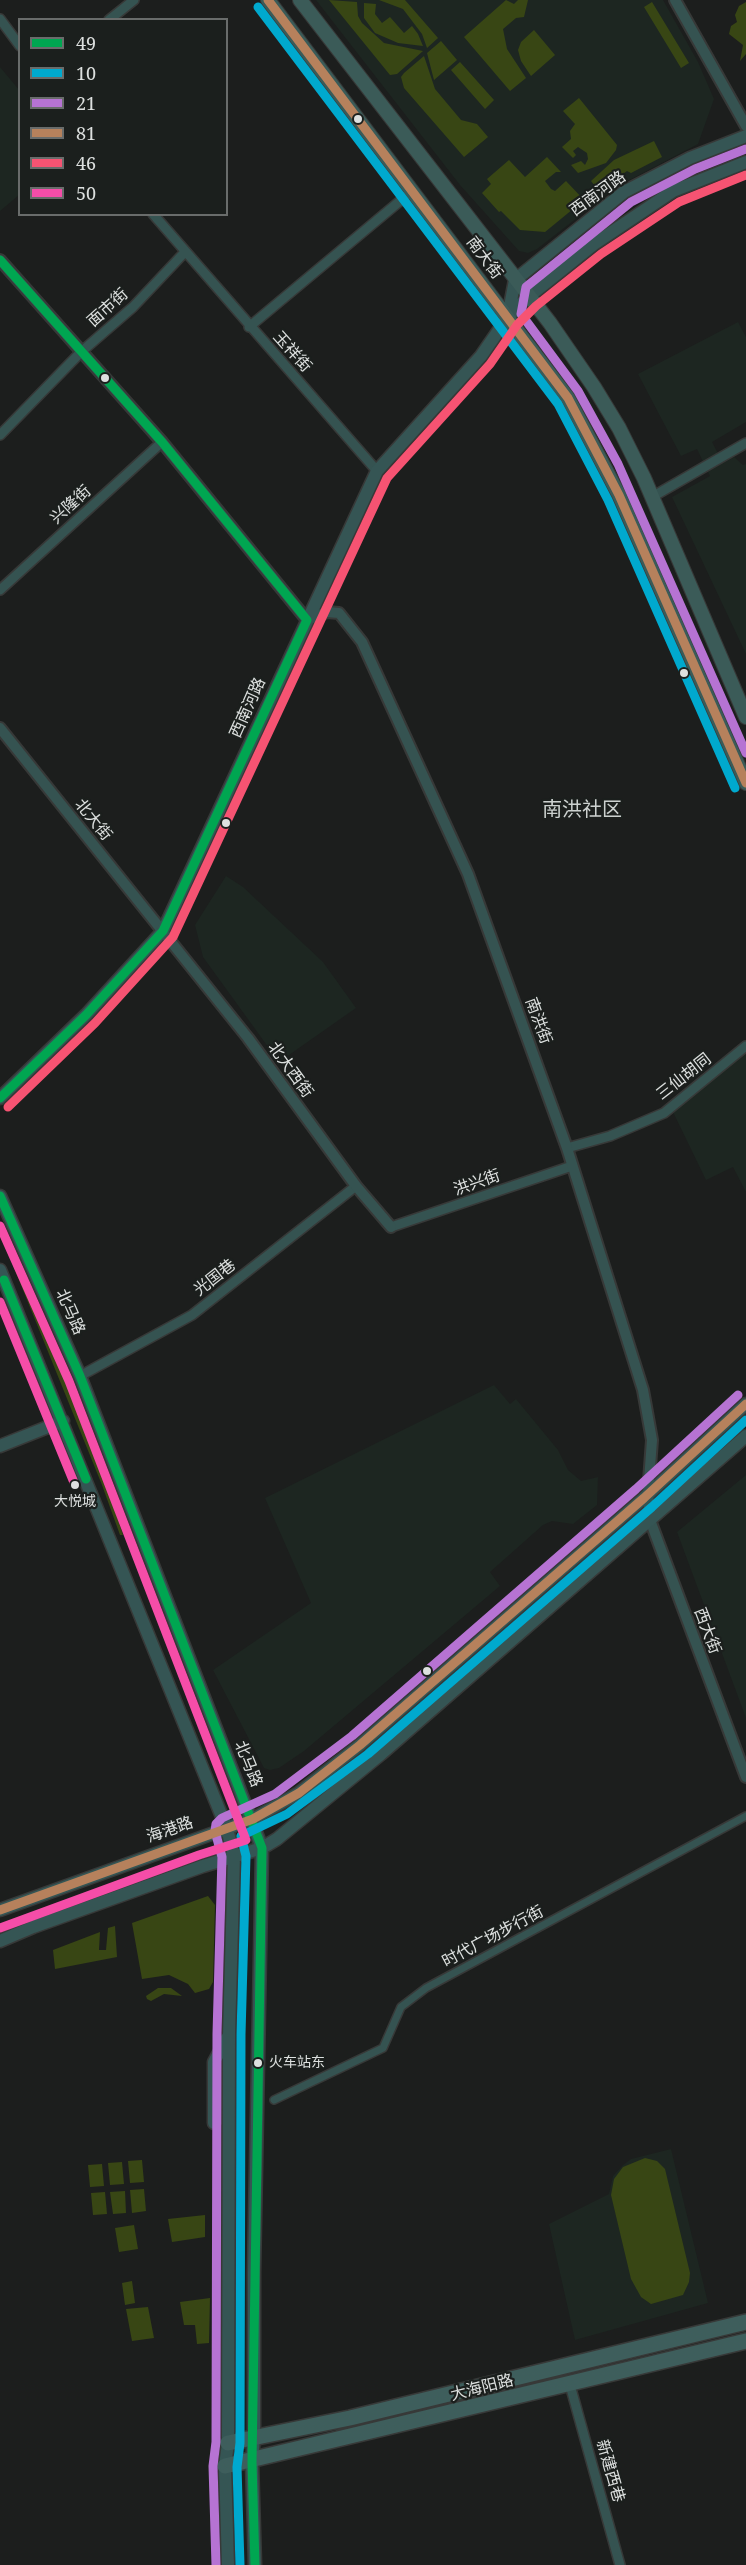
<!DOCTYPE html>
<html>
<head>
<meta charset="utf-8">
<style>
	body { margin:0 }
	#map { position:relative; width:746px; height:2565px; overflow:hidden; background:#1c1e1d; font-family:"Noto Serif",serif }
	canvas { display:block }
	.legend { position:absolute; left:18px; top:18px; width:210px; height:198px; box-sizing:border-box; background:#1b1f1d; border:2px solid #696c6b; margin:0; padding:8px 10px; list-style:none; font-size:18px; color:#dde0df }
	.legend li { display:flex; align-items:center; gap:12px; height:30px }
	.legend b { width:30px; border:2px solid #696c6b }
</style>
</head>
<body>
<div id="map">
<canvas width="746" height="2565"></canvas>
<ul class="legend">
<li><b style="height:8px;background:#00a651"></b>49</li>
<li><b style="height:8px;background:#00a9ce"></b>10</li>
<li><b style="height:8px;background:#b673d3"></b>21</li>
<li><b style="height:8px;background:#b6815c"></b>81</li>
<li><b style="height:8px;background:#f65372"></b>46</li>
<li><b style="height:8px;background:#f54da8"></b>50</li>
</ul>
</div>
<script>
const g = document.querySelector('canvas').getContext('2d');
g.lineJoin = 'round';
function paint(path, color) { g.fillStyle = color; g.fill(path, 'evenodd'); }
const poly = rows => new Path2D(rows.map(r => 'M' + r).join(''));
function strokePath(path, color, width, dash) { g.strokeStyle = color; g.lineWidth = width; g.lineCap = dash ? 'butt' : 'round'; g.setLineDash(dash || []); g.stroke(path); }
function label(font, color, halo, rows, align = 'center') {
  g.font = font + ' "Noto Serif","Noto Sans SC",serif'; g.lineWidth = 4.5; g.setLineDash([]); g.textBaseline = 'middle'; g.strokeStyle = halo; g.fillStyle = color; for (const [text, x, y, turn = 0] of rows) {
    g.save(); g.translate(x, y); g.rotate((+turn || 0) * Math.PI / 180); g.textAlign = isNaN(turn) ? turn : align; if (halo) g.strokeText(text, 0, 0); g.fillText(text, 0, 0); g.restore();
  }
}
const built = poly([
	[316,0,663,0,698,62,714,99,698,144,618,186,537,249,528,253,519,251,460,185],
	[0,67,20,91,19,195,0,211],
	[738,322,746,337,746,422,712,442,723,463,734,457,743,465,746,464,746,654,672,497,710,476,697,449,681,456,638,374],
	[226,876,243,887,323,962,356,1008,279,1062,203,957,195,925],
	[746,1051,746,1192,733,1167,706,1180,673,1112],
	[494,1385,510,1404,516,1399,558,1450,568,1470,581,1481,598,1477,597,1505,573,1524,552,1521,543,1525,490,1572,500,1586,304,1751,279,1768,270,1770,264,1768,213,1670,311,1603,265,1498],
	[746,1475,746,1718,677,1532],
	[671,2149,708,2303,575,2340,549,2224,609,2194,613,2176,623,2165,631,2159]
]);
const green = poly([
	[329,0,357,2,358,16,362,23,384,43,423,51,397,74,390,75],
	[379,0,405,0,438,38,427,48,422,34,403,9],
	[506,0,514,4,518,0,528,0,524,17,516,18,503,29,507,49,526,78,510,91,464,37],
	[652,2,689,63,681,68,644,7],
	[746,2,746,54,740,61,743,45,729,34,731,26,737,22,735,15,739,6],
	[364,3,376,4,375,14,382,23,390,17,404,33,412,26,418,34,423,46,398,43,375,33,364,18],
	[534,30,555,55,531,76,521,61,518,50,521,42],
	[441,41,457,60,434,80,427,53],
	[424,56,435,89,461,120,477,124,488,137,464,157,404,88,401,77,404,73],
	[460,62,494,100,485,109,451,70],
	[579,98,617,145,616,150,606,163,578,173,571,165,581,161,585,165,588,159,587,153,578,147,573,151,576,155,573,158,562,147,571,139,570,131,575,124,563,111],
	[654,141,662,157,631,173,627,171,599,191,591,181,614,160],
	[547,157,561,172,556,172,545,181,551,189,555,191,566,181,584,200,545,232,520,230,501,211,499,212,482,193,491,184,487,179,509,160,525,177],
	[5,1238,79,1414,106,1483,123,1535,120,1535,102,1485,4,1243,3,1239],
	[208,1896,215,1905,213,1982,209,1989,195,1993,188,1984,169,1975,142,1979,132,1923],
	[115,1926,117,1957,55,1969,53,1950,100,1932,99,1950,106,1950,108,1928],
	[158,1988,171,1988,182,1996,164,1994,151,2001,147,1999,146,1996],
	[645,2158,657,2161,665,2169,690,2273,689,2282,683,2295,651,2304,641,2297,631,2279,611,2195,614,2179,623,2167],
	[142,2160,144,2182,130,2183,128,2161],
	[122,2162,124,2184,110,2185,108,2163],
	[102,2164,104,2186,90,2187,88,2165],
	[144,2189,146,2211,132,2213,130,2190],
	[125,2191,126,2213,113,2214,110,2192],
	[105,2192,107,2214,93,2215,91,2193],
	[205,2215,205,2237,172,2242,168,2219],
	[134,2225,138,2249,119,2252,115,2228],
	[132,2281,135,2303,125,2305,122,2283],
	[210,2298,209,2343,197,2344,195,2325,184,2325,180,2302],
	[148,2307,154,2338,132,2341,126,2309]
]);
const pedestrian = poly([
	[274,2100,383,2048,401,2007,426,1988,746,1816]
]);
const minor = poly([
	[0,19,20,46],
	[109,20,134,0],
	[153,214,377,471],
	[249,327,412,191],
	[0,435,81,352,133,307,184,253],
	[652,497,746,443],
	[0,590,162,442],
	[567,1148,610,1136,664,1113,746,1046],
	[391,1227,572,1166],
	[80,1376,192,1315,356,1186],
	[570,2385,620,2565]
]);
const tertiary = poly([
	[675,0,746,126],
	[0,260,162,442,307,620,327,612,339,613,362,642,468,874,567,1148,643,1390,652,1440,648,1494,650,1520,746,1777],
	[0,728,248,1038,356,1186,391,1227]
]);
const secondary = poly([
	[508,317,515,280,624,192,690,158,746,136],
	[0,1098,86,1015,163,931,377,471,481,356,508,317,528,297,594,244,673,191,746,162],
	[0,1196,80,1376,262,1848,254,2272,254,2436,252,2462,255,2565],
	[0,1270,227,1829,234,1856,229,2034,228,2443,225,2466,228,2565],
	[0,1446,63,1421],
	[0,1910,253,1819,299,1793,360,1745,644,1498,746,1404],
	[0,1941,33,1927,203,1866,262,1848,277,1839,381,1754,746,1436],
	[214,2123,214,2062,227,2038]
]);
const primary = poly([
	[268,0,568,398,619,495,746,783],
	[300,0,550,323,594,387,619,428,644,478,746,717]
]);
const trunk = poly([
	[228,2443,350,2418,746,2322],
	[225,2466,746,2341]
]);
const bus1 = poly([
	[0,260,162,442,307,620],
	[0,1098,86,1015,163,931,307,620],
	[0,1196,80,1376,262,1848,252,2462,255,2565],
	[4,1280,86,1479]
]);
const bus2 = poly([
	[258,7,558,404,608,500,735,788],
	[240,2565,237,2467,240,2443,241,2034,246,1856,241,1836,287,1814,368,1754,652,1507,746,1420]
]);
const bus3 = poly([
	[746,149,695,169,631,202,526,287,521,314,578,391,618,464,746,753],
	[216,2565,213,2466,216,2442,217,2034,222,1857,215,1831,216,1824,222,1818,275,1794,352,1736,636,1489,738,1395]
]);
const bus4 = poly([
	[268,0,568,398,619,495,746,783],
	[0,1910,253,1819,299,1793,360,1745,644,1498,746,1404]
]);
const bus5 = poly([
	[8,1107,95,1023,173,937,387,478,490,364,517,325,536,306,601,254,679,202,746,175]
]);
const bus6 = poly([
	[0,1226,69,1381,246,1840,199,1855,0,1928],
	[0,1302,75,1485]
]);
const markers = [
	[358,119,5,"#dde0df"],
	[105,378,5,"#dde0df"],
	[684,673,5,"#dde0df"],
	[226,823,5,"#dde0df"],
	[75,1485,5,"#dde0df"],
	[427,1671,5,"#dde0df"],
	[258,2063,5,"#dde0df"]
];
const busNames = [
	["大悦城",75,1502],
	["火车站东",269,2063,"left"]
];
const streetNames = [
	["西南河路",598,194,-36],
	["南大街",484,258,53],
	["面市街",108,308,-42],
	["玉祥街",292,352,48],
	["兴隆街",71,505,-42],
	["西南河路",248,708,-66],
	["北大街",93,820,51],
	["南洪街",538,1021,70],
	["北大西街",290,1070,54],
	["三仙胡同",684,1077,-38],
	["洪兴街",477,1183,-19],
	["光国巷",215,1278,-38],
	["北马路",70,1312,66],
	["西大街",707,1631,69],
	["北马路",248,1764,68],
	["海港路",170,1830,-19],
	["时代广场步行街",493,1937,-28],
	["大海阳路",482,2388,-14],
	["新建西巷",610,2471,74]
];
const quarterNames = [
	["南洪社区",582,810]
];
paint(built, '#1d2621');
paint(green, '#384614');
strokePath(pedestrian, '#373938', 10);
strokePath(minor, '#373938', 12);
strokePath(tertiary, '#373938', 14);
strokePath(secondary, '#373938', 15);
strokePath(primary, '#373938', 16);
strokePath(trunk, '#373938', 18);
strokePath(pedestrian, '#355351', 7);
strokePath(minor, '#355351', 9);
strokePath(tertiary, '#355351', 10);
strokePath(secondary, '#355554', 12);
strokePath(primary, '#3b5b58', 14);
strokePath(trunk, '#3e5e5c', 15);
strokePath(bus1, '#00a651', 9);
strokePath(bus2, '#00a9ce', 9);
strokePath(bus3, '#b673d3', 9);
strokePath(bus4, '#b6815c', 9);
strokePath(bus5, '#f65372', 9);
strokePath(bus6, '#f54da8', 9);
for (const [x, y, r, color] of markers) { const dot = new Path2D(); dot.arc(x, y, r, 0, 2 * Math.PI); g.fillStyle = color; g.fill(dot); strokePath(dot, '#1b1f1d', 2); }
label('14px', '#dde0df', '#1b1f1d', busNames);
label('16px', '#dde0df', '#1b1f1d', streetNames);
label('20px', '#ccd1cf', '#1b1f1d', quarterNames);
</script>
</body>
</html>
